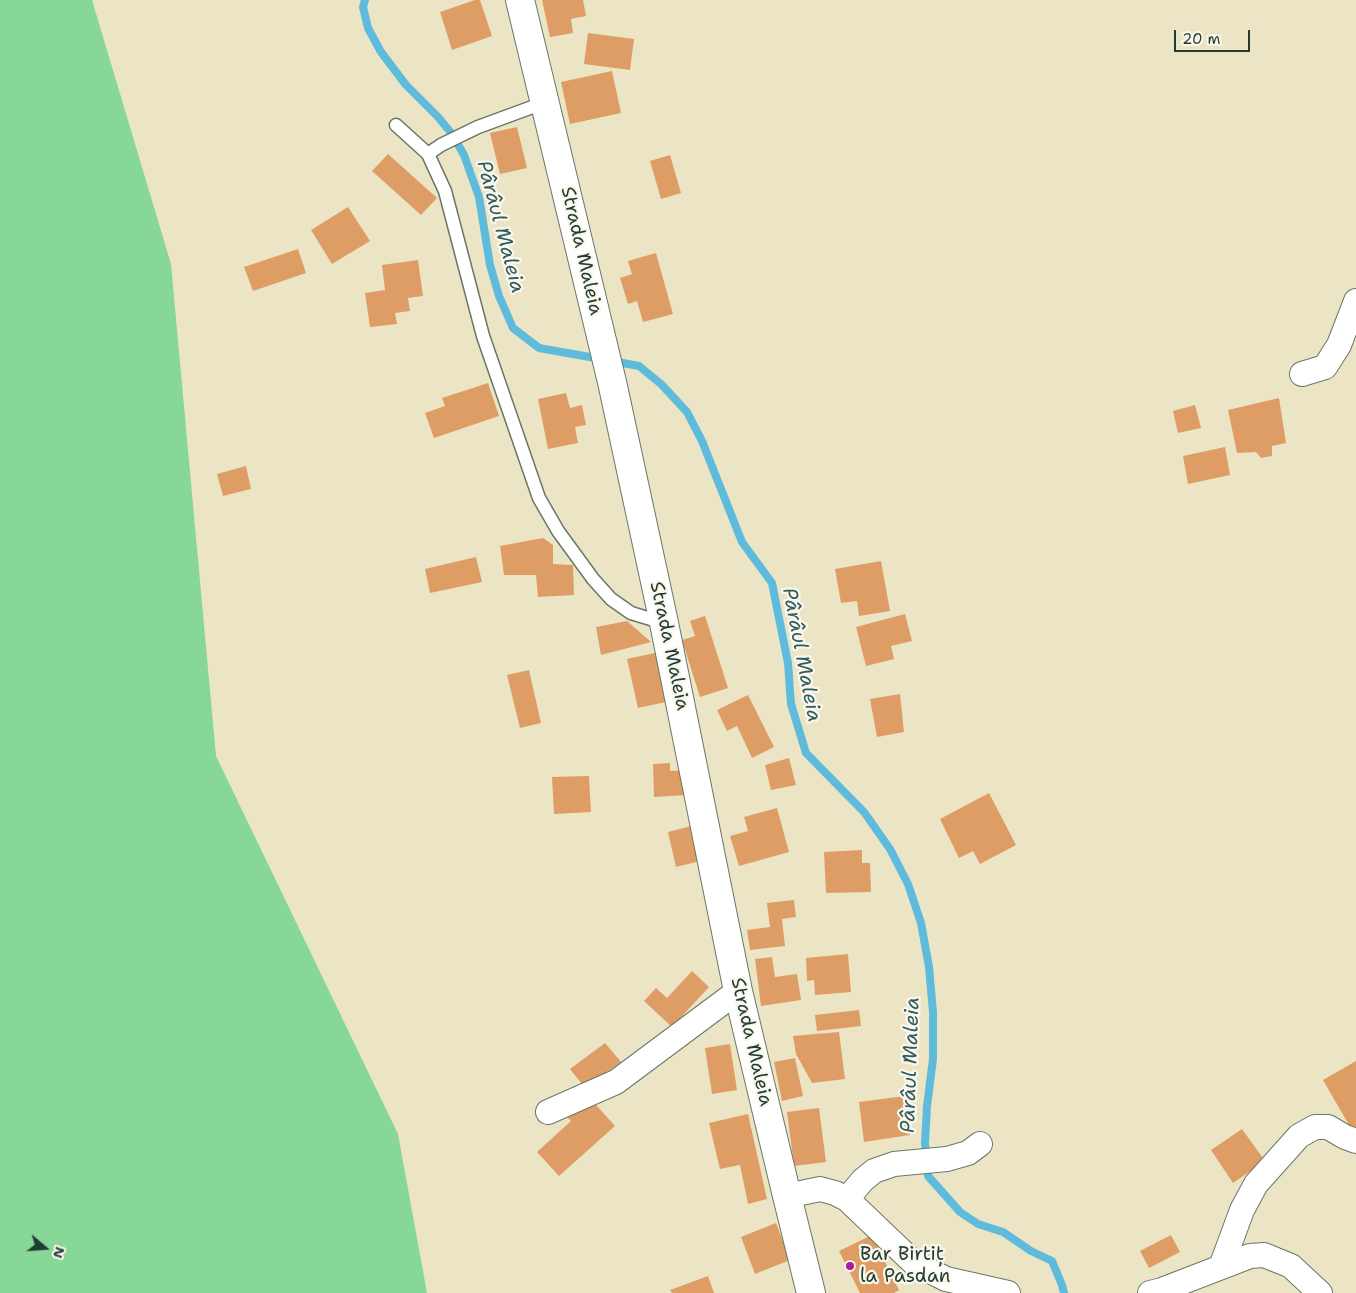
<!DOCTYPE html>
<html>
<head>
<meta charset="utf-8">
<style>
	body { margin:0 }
	#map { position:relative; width:1356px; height:1293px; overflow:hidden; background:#ece5c5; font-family:"Shantell Sans",sans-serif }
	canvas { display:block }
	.north { position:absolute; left:20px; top:1223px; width:50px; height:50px; -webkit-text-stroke:4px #fbf7ec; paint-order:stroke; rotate:108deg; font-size:14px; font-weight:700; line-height:20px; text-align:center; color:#1f3d34 }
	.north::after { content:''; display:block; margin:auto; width:18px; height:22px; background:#1f3d34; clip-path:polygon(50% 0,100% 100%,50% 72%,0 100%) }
	.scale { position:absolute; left:1174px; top:30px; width:76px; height:22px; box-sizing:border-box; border:2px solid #1f3d34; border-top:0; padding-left:6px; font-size:15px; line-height:18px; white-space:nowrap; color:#1f3d34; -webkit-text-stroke:4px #fbf7ec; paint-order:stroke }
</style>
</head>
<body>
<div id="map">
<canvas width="1356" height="1293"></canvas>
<div class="north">N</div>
<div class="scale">20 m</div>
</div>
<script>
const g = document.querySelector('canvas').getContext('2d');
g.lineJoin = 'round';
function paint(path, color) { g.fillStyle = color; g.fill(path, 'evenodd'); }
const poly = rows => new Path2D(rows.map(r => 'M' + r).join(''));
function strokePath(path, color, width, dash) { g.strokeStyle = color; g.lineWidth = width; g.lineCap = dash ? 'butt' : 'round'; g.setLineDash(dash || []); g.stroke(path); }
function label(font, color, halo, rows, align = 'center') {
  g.font = font + ' "Shantell Sans",sans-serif'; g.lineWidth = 4.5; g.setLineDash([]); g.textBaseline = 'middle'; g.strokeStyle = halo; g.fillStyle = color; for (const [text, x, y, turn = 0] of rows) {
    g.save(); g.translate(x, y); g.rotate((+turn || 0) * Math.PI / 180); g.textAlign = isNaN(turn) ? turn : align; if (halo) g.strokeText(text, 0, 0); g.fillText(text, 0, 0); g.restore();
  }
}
const green = poly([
	[0,0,92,0,171,264,216,756,398,1134,427,1293,0,1293]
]);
const stream = poly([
	[365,0,363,7,368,28,381,52,406,85,438,117,452,134,464,155,479,197,490,265,499,296,513,328,539,348,601,359],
	[612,361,639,366,661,384,687,412,702,441,742,542,772,583,788,663,791,704,806,753,864,812,890,849,908,884,921,923,929,967,933,1012,933,1059,927,1106,925,1143,928,1176,960,1212,978,1224,1003,1232,1031,1251,1052,1261,1062,1285,1064,1293]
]);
const building = poly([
	[475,0,480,0,492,36,452,50,440,12],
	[542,0,583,0,586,16,571,19,573,33,550,37],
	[588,33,634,39,630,70,584,64],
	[612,71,621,113,570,124,561,82],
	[517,127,527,168,500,174,490,133],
	[388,154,437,198,421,215,372,171],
	[670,155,681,193,661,199,650,161],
	[348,207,370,241,332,264,311,230],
	[298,249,306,273,253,291,244,267],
	[656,253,673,314,643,322,637,301,628,304,620,278,632,274,628,261],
	[418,260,423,296,408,298,410,311,395,313,397,324,370,327,365,293,385,290,382,265],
	[488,383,499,416,434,438,425,413,445,406,442,398],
	[566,393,570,408,582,405,586,425,575,427,578,443,548,449,538,399],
	[1279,398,1286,443,1272,446,1272,456,1261,458,1256,452,1237,453,1228,410],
	[1195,405,1201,428,1178,433,1173,411],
	[1225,447,1230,475,1188,484,1183,456],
	[246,466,251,489,223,496,217,474],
	[543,538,553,545,553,564,573,565,574,595,538,597,536,575,504,575,500,546],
	[476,557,482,582,430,593,425,569],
	[881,561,890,611,859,616,857,601,841,603,835,569],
	[905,614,912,641,891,646,894,659,866,666,856,627],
	[705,616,728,688,700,697,682,640,695,636,690,621],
	[627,621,651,642,601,655,596,627],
	[655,653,666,702,638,708,627,659],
	[529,670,541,723,520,728,507,675],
	[900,694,904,732,877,737,870,699],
	[748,695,774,747,752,758,737,726,727,731,717,710],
	[789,758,796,785,771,790,765,765],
	[670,763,670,771,686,770,687,795,654,797,653,764],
	[589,776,591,812,554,814,552,777],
	[989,793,1016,845,980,864,973,851,959,858,940,819],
	[777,808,789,852,739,866,730,836,748,831,744,817],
	[695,825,704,860,676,867,668,832],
	[862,850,862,863,870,863,871,892,826,893,824,852],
	[794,900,796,917,782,919,785,946,750,950,747,930,770,927,767,903],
	[848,954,851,992,815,995,814,980,807,981,806,958],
	[772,957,775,977,797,974,801,1000,761,1006,755,959],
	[692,971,709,987,672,1027,644,1001,656,988,667,998],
	[859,1010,861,1026,817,1031,815,1015],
	[839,1032,845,1079,812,1083,796,1054,793,1036],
	[605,1043,621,1062,585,1088,570,1069],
	[730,1044,737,1090,712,1094,705,1048],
	[795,1058,803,1096,782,1101,774,1062],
	[1356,1061,1356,1131,1353,1132,1323,1080],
	[905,1096,910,1135,864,1142,859,1102],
	[589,1097,615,1126,559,1176,537,1152,571,1121,567,1117],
	[819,1108,826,1162,794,1166,787,1112],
	[748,1114,767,1199,748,1204,740,1165,720,1169,709,1123],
	[1242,1129,1265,1161,1233,1183,1211,1150],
	[776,1223,790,1260,755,1274,741,1237],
	[872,1235,899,1290,894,1293,860,1293,839,1251],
	[1171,1235,1180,1252,1149,1268,1140,1251],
	[708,1276,714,1293,672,1293,670,1290]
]);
const lane = poly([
	[396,125,428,154,441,145,478,127,546,102],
	[428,154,445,191,483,336,539,498,558,531,593,579,611,599,631,613,664,623]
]);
const street = poly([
	[1302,374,1325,367,1339,345,1356,301],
	[548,1112,616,1082,738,991],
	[787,1196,820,1189,835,1193,847,1199,914,1263,946,1279,1008,1293],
	[847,1199,863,1180,874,1171,894,1164,947,1159,968,1153,980,1144],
	[1221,1267,1242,1210,1256,1184,1299,1136,1315,1127,1328,1127,1345,1137,1356,1141],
	[1150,1293,1162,1290,1250,1256,1264,1255,1291,1266,1320,1293]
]);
const primary = poly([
	[520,0,612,382,664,623,738,991,787,1196,811,1293]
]);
const markers = [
	[850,1266,5,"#b5179e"]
];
const streetNames = [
	["Strada Maleia",581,251,77],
	["Strada Maleia",669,646,78],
	["Strada Maleia",751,1042,77]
];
const poiNames = [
	["Bar Birtiț",860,1255],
	["la Pasdan",860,1277]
];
const waterNames = [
	["Pârâul Maleia",500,227,75],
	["Pârâul Maleia",801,655,79],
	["Pârâul Maleia",911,1065,-88]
];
paint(green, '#87d797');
strokePath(stream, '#5ebbdc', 8);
paint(building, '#de9d65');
strokePath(lane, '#677867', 15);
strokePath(street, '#677867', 26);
strokePath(primary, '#677867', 30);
strokePath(lane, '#fff', 12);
strokePath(street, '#fff', 24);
strokePath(primary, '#fff', 28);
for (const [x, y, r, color] of markers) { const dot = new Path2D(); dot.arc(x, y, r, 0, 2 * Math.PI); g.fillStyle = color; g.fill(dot); strokePath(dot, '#fbf7ec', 2); }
label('19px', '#1f3d34', '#fbf7ec', streetNames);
label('19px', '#1f3d34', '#fbf7ec', poiNames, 'left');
label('italic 20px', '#2f5c5e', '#fbf7ec', waterNames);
</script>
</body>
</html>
